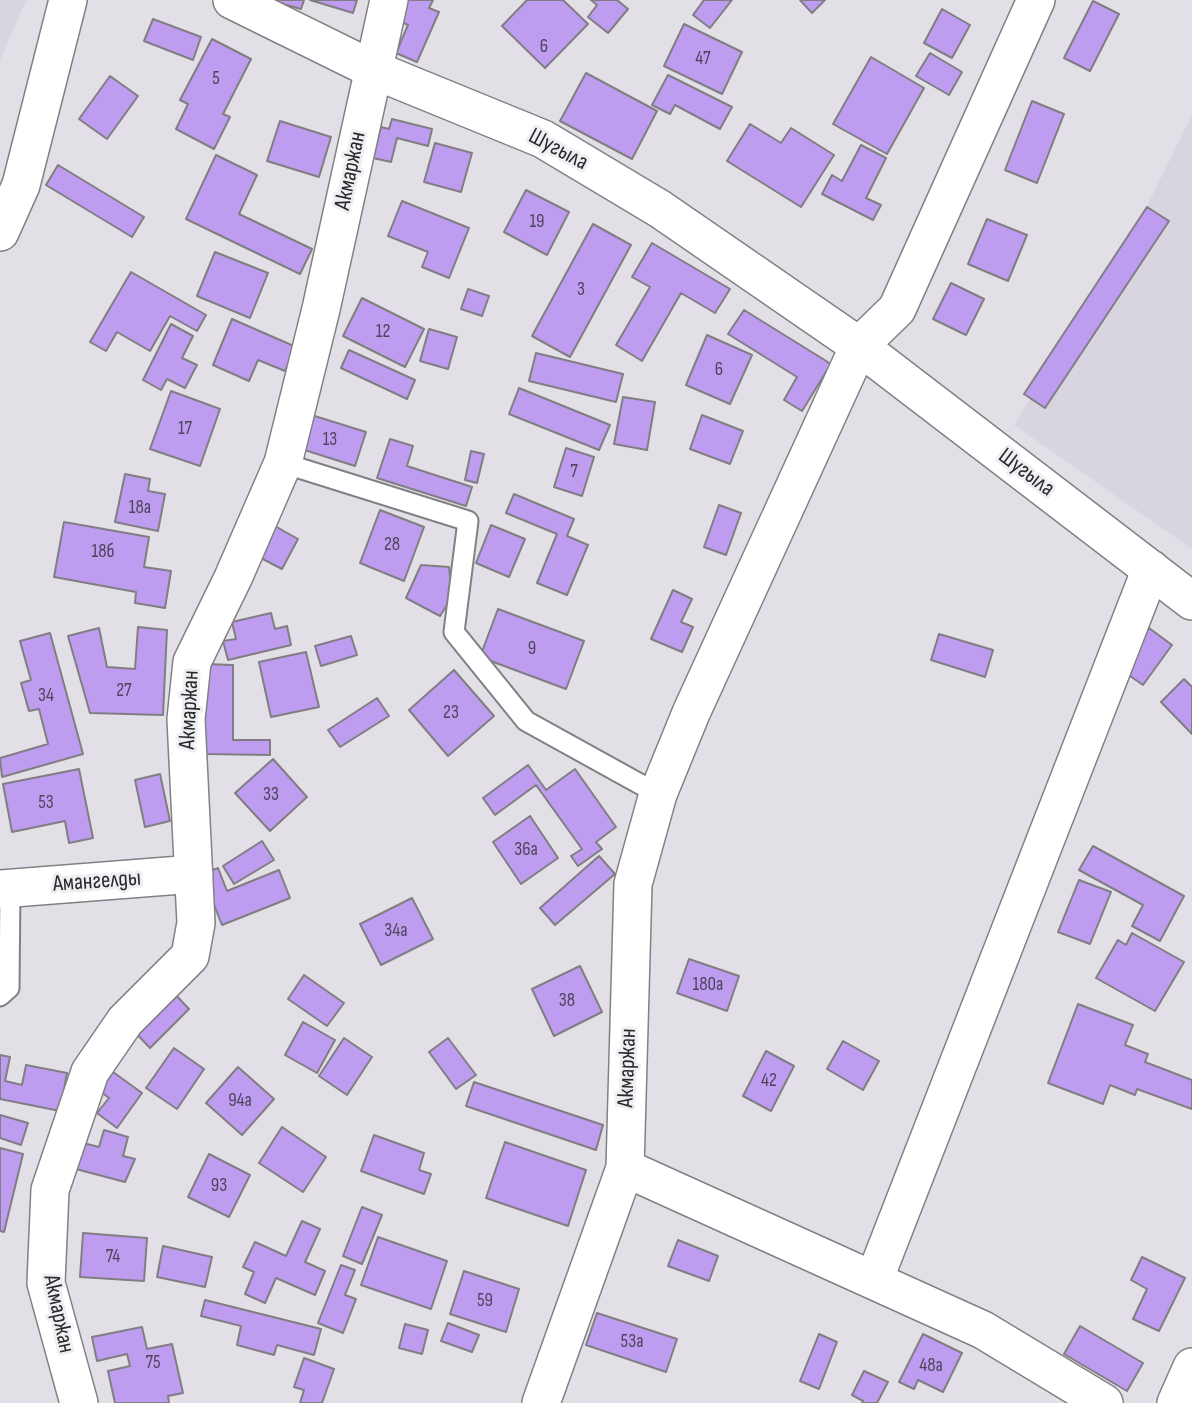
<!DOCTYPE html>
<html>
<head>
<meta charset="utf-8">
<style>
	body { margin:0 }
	canvas { display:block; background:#e2e0e6 }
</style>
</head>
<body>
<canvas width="1192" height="1403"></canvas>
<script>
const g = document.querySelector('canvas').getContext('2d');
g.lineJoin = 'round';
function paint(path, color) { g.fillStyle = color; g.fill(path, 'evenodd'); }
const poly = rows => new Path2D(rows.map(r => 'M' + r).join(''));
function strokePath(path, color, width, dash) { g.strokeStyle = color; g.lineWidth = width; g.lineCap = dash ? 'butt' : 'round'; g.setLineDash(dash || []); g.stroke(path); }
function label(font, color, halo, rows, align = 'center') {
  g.font = font + ' "Sofia Sans Condensed",sans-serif'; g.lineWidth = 6; g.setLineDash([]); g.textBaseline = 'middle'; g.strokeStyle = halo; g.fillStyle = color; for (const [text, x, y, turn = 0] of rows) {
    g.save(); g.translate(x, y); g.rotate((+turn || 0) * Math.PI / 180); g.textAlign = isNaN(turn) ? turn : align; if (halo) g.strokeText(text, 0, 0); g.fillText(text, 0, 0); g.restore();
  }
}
const built = poly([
	[0,0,26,0,0,60],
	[1192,115,1192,549,1014,425,1144,212]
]);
const building = poly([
	[269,0,304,0,301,9,269,0],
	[310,0,357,0,353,13,310,0],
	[402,0,433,0,429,8,439,12,417,62,396,53,408,25,394,19,402,0],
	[527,0,563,0,588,24,545,68,502,26,527,0],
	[591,0,617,0,628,9,608,33,588,17,597,5,591,0],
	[704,0,732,0,710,28,693,15,704,0],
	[800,0,825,0,812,13,800,0],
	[1093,1,1119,14,1090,71,1064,58,1093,1],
	[942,9,970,25,952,58,924,43,942,9],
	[153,19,201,37,193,60,144,41,153,19],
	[684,24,742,52,722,94,664,66,684,24],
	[212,39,251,59,223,114,230,117,214,149,176,129,188,104,180,100,212,39],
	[930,53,962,72,949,95,916,76,930,53],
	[871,57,924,88,887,154,833,124,871,57],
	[586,73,657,111,632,159,560,121,586,73],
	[668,75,732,107,720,129,675,105,670,114,652,105,668,75],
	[110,76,138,96,107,139,79,119,110,76],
	[1032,101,1064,114,1037,183,1005,170,1032,101],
	[392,119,432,129,428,146,397,138,391,162,373,158,381,127,389,129,392,119],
	[280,121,331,137,319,177,267,161,280,121],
	[750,124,781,143,791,128,834,155,801,207,727,161,750,124],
	[435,143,472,153,461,192,424,182,435,143],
	[861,145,886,158,866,198,881,205,873,220,822,194,832,175,842,181,861,145],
	[216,155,257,175,239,214,312,249,300,274,186,219,216,155],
	[58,165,144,217,132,237,46,185,58,165],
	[526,190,569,212,547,255,504,232,526,190],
	[402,201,469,228,449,278,422,267,428,252,388,236,402,201],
	[1147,207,1169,221,1045,408,1024,394,1147,207],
	[987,219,1027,235,1008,281,968,264,987,219],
	[593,224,631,245,570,357,532,336,593,224],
	[652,243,730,289,715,313,681,293,642,361,616,345,650,287,632,277,652,243],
	[215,252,268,273,250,318,197,296,215,252],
	[131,272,206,315,197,331,170,316,150,351,117,332,106,351,90,342,131,272],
	[951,283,984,299,966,335,933,319,951,283],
	[468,289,489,296,482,316,461,309,468,289],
	[362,298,424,329,405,367,343,336,362,298],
	[744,310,831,364,802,411,784,400,797,377,728,334,744,310],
	[232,319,296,347,285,371,258,360,249,381,213,365,232,319],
	[171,324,193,336,182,358,197,365,185,388,167,379,161,390,143,380,171,324],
	[429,329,457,337,448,369,420,361,429,329],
	[707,335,752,355,730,404,686,385,707,335],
	[349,350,415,380,407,399,341,368,349,350],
	[536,353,623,374,616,402,529,381,536,353],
	[519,388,610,425,599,450,509,414,519,388],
	[171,391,220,409,200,466,150,449,171,391],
	[623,397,655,402,647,450,614,444,623,397],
	[305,413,366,432,355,466,295,447,305,413],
	[702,415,743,431,730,464,690,449,702,415],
	[390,439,413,446,407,466,472,487,466,506,377,478,390,439],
	[566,448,594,457,582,496,554,487,566,448],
	[471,451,484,454,477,483,465,480,471,451],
	[125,474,150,479,148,491,165,494,158,531,115,522,125,474],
	[514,494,574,519,567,536,588,545,567,595,537,583,557,534,506,513,514,494],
	[719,505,741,513,726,555,704,547,719,505],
	[380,510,424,527,404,581,360,563,380,510],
	[64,522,149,537,144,567,171,571,165,608,135,603,136,592,54,577,64,522],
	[273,525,298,539,282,569,257,556,273,525],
	[491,525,525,539,509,577,476,563,491,525],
	[421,565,449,567,452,597,440,616,406,598,421,565],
	[673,590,692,599,681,622,693,627,682,652,651,639,673,590],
	[498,609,584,641,566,689,480,657,498,609],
	[271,613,275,629,287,626,291,645,228,660,223,641,236,639,232,622,271,613],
	[138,627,167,630,163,715,90,713,68,636,99,628,107,667,135,669,138,627],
	[1149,628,1172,645,1143,685,1120,669,1149,628],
	[50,633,83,754,2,777,0,758,48,744,39,709,29,711,21,683,31,680,20,641,50,633],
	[939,634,993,650,985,677,931,660,939,634],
	[351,636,357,655,321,666,315,646,351,636],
	[306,652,319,707,271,717,259,662,306,652],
	[205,664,233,665,233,740,270,740,270,755,205,754,205,664],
	[454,670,494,716,448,756,409,710,454,670],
	[1184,679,1192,687,1192,734,1161,702,1184,679],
	[377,698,389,716,340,747,328,730,377,698],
	[273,759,307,797,270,831,235,793,273,759],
	[528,765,546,790,575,769,616,827,596,842,602,849,578,866,571,856,582,849,536,785,495,815,483,798,528,765],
	[79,769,93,838,69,843,65,821,12,832,3,784,79,769],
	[160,774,170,821,145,827,135,780,160,774],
	[530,816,558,858,521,884,493,842,530,816],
	[262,841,274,860,234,884,223,866,262,841],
	[1093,846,1184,896,1160,941,1132,926,1143,905,1079,870,1093,846],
	[599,856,615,874,555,925,540,908,599,856],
	[218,868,227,891,279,870,290,898,222,925,202,874,218,868],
	[1079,880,1111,892,1090,944,1058,932,1079,880],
	[412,898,433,939,381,965,360,924,412,898],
	[1132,933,1184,962,1155,1011,1096,978,1118,940,1126,945,1132,933],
	[689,959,739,976,727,1011,677,993,689,959],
	[580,966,602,1012,554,1036,532,989,580,966],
	[304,975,344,1003,327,1026,288,999,304,975],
	[171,990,189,1009,150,1048,132,1029,171,990],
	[1078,1004,1133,1025,1125,1045,1148,1054,1145,1062,1192,1080,1192,1109,1137,1089,1135,1095,1110,1085,1103,1104,1048,1083,1078,1004],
	[303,1022,335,1040,317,1073,285,1055,303,1022],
	[344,1038,372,1057,347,1095,319,1076,344,1038],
	[448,1038,476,1075,456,1089,429,1052,448,1038],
	[843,1041,879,1061,863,1090,827,1069,843,1041],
	[174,1048,204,1069,177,1109,146,1088,174,1048],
	[766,1051,794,1066,771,1111,743,1096,766,1051],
	[0,1055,10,1057,5,1081,22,1085,26,1065,67,1073,60,1111,0,1099,0,1055],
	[238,1067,274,1099,242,1135,206,1103,238,1067],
	[113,1072,142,1093,117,1128,97,1113,109,1098,100,1091,113,1072],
	[474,1082,603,1125,596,1150,466,1106,474,1082],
	[0,1115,28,1123,21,1145,0,1138,0,1115],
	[282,1127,326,1157,303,1192,259,1163,282,1127],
	[104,1130,128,1137,123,1156,135,1159,125,1182,76,1169,83,1143,99,1147,104,1130],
	[374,1135,424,1153,419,1170,431,1174,424,1194,361,1171,374,1135],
	[505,1142,586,1170,568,1226,486,1198,505,1142],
	[0,1148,23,1154,4,1232,0,1231,0,1148],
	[209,1154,250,1175,229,1217,188,1197,209,1154],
	[362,1207,382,1215,362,1264,343,1256,362,1207],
	[302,1221,320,1229,305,1262,325,1271,315,1295,276,1278,265,1303,245,1294,254,1272,243,1267,255,1242,286,1256,302,1221],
	[83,1233,147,1238,144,1281,80,1277,83,1233],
	[378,1237,447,1261,431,1309,361,1285,378,1237],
	[678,1240,718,1256,709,1281,668,1266,678,1240],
	[163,1246,212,1257,205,1287,157,1277,163,1246],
	[1142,1257,1185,1278,1159,1331,1133,1319,1147,1289,1131,1280,1142,1257],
	[341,1265,355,1270,345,1295,356,1299,343,1333,318,1323,341,1265],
	[464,1271,519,1289,506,1332,450,1314,464,1271],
	[205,1300,321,1329,314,1355,277,1345,274,1355,237,1345,241,1326,201,1316,205,1300],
	[597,1313,677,1339,666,1372,586,1345,597,1313],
	[448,1323,479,1335,472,1352,441,1341,448,1323],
	[405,1324,428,1330,422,1354,399,1348,405,1324],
	[1080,1326,1143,1363,1127,1391,1064,1354,1080,1326],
	[142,1327,147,1349,172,1344,183,1393,168,1396,169,1403,115,1403,108,1371,130,1366,127,1354,97,1361,92,1337,142,1327],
	[819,1334,837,1342,819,1389,800,1381,819,1334],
	[923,1334,962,1353,943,1392,918,1380,914,1389,899,1382,923,1334],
	[304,1358,334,1369,322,1403,300,1403,304,1390,294,1387,304,1358],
	[864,1371,888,1382,877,1403,862,1403,863,1401,852,1395,864,1371]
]);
const lane = poly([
	[283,463,468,521,454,632,526,721,658,794],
	[0,996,9,988,10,888]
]);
const street = poly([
	[232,0,374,70,543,139,660,209,859,346,1192,601],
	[0,232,21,185,68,0],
	[0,889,194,874],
	[625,1168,983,1330,1104,1403],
	[874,1280,1151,569],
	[79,1403,46,1283,50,1190,90,1072,125,1021,190,956,196,923,186,719,192,662,233,578,283,463,321,309,389,0],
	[541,1403,625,1168,633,884,658,794,691,713,859,346,897,309,1036,0],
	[1176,1403,1192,1367]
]);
const numberNames = [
	["6",544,47],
	["47",703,59],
	["5",216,79],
	["19",537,222],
	["3",581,290],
	["12",383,332],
	["6",719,370],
	["17",185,429],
	["13",330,440],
	["7",574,472],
	["18а",140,508],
	["28",392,545],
	["18б",103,552],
	["9",532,649],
	["27",124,691],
	["34",46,696],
	["23",451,713],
	["33",271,795],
	["53",46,803],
	["36а",526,850],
	["34а",396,931],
	["180а",708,985],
	["38",567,1001],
	["42",769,1081],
	["94а",240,1101],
	["93",219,1186],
	["74",113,1257],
	["59",485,1301],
	["53а",632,1342],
	["75",153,1363],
	["48а",931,1366]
];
const streetNames = [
	["Шугыла",558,150,28],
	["Акмаржан",351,171,-78],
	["Шугыла",1026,473,37],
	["Акмаржан",190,710,-87],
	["Амангелды",97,882,-4],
	["Акмаржан",628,1068,-88],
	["Акмаржан",58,1314,78]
];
paint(built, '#d8d4e0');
paint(building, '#be9df1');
strokePath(building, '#807e83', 2);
strokePath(lane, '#828085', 23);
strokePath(street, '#828085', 40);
strokePath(lane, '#fff', 19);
strokePath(street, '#fff', 37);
label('19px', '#4e455c', null, numberNames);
label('23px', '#29282a', '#efeef3', streetNames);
</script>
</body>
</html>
